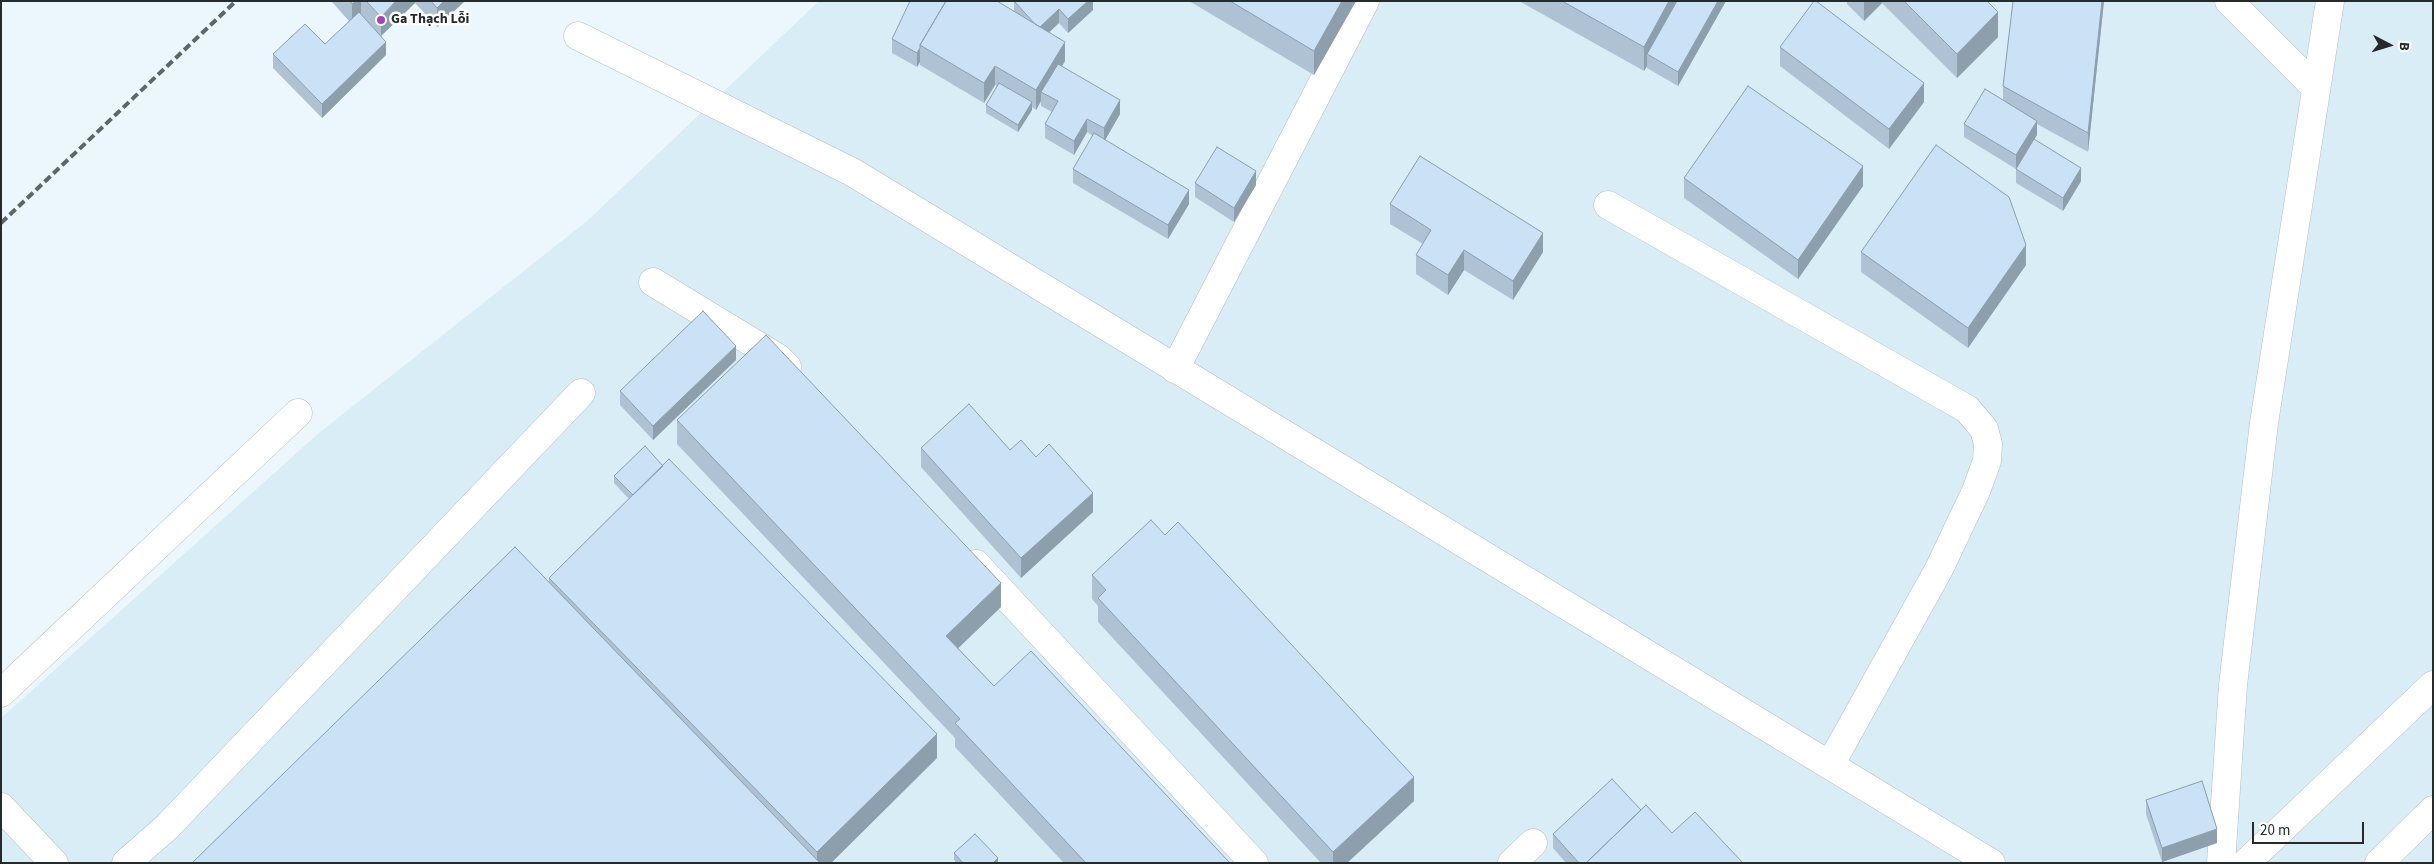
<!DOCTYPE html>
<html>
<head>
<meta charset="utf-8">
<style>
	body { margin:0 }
	#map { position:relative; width:2434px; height:864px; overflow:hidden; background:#ebf7fc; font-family:"Source Sans 3",sans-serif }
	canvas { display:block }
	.frame { position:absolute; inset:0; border:2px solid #252a2c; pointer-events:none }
	.north { position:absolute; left:2364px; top:20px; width:50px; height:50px; -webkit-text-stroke:4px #fff; paint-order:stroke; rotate:95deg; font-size:14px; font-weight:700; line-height:20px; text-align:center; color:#252a2c }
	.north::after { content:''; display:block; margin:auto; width:18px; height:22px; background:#252a2c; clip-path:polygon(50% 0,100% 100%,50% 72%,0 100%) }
	.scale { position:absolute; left:2252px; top:822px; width:112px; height:22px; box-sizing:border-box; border:2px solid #252a2c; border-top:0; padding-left:6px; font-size:15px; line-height:18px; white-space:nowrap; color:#252a2c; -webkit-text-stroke:4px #fff; paint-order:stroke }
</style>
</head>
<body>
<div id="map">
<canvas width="2434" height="864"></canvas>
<div class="frame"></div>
<div class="north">B</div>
<div class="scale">20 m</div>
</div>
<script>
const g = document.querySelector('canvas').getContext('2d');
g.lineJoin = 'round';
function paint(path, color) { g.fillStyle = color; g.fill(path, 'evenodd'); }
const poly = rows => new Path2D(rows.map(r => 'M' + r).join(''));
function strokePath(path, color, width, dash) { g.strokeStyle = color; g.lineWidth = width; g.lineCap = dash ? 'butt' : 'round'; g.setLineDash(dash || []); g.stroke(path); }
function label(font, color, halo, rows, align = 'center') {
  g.font = font + ' "Source Sans 3",sans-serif'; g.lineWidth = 5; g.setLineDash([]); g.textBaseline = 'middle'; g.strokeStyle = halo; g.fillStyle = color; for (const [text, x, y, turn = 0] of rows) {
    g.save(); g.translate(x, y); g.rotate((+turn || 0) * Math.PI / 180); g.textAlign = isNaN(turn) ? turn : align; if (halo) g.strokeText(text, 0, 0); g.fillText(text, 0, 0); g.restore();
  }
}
const built = poly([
	[819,1,2433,1,2433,863,1,863,1,718,320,432,587,221]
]);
const minor = poly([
	[2229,1,2316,88],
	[578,36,852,172,1991,863],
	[1608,205,1967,409,1984,429,1988,444,1987,461,1976,491,1939,569,1830,765],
	[653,282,778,358,787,367],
	[1175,369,1365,1],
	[976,564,1254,863],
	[1,693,298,413],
	[1,807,54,863],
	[126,863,167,827,581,393],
	[1512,863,1533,843],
	[2221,863,2233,685,2264,423,2330,1],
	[2246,863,2433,685],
	[2379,863,2433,810]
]);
const rail = poly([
	[1,223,236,1]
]);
const wall = poly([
	[331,1,465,1,437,27,415,3,381,36,386,55,322,118,273,68,273,54,325,44,349,21],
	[1014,1,1093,1,1093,10,1068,33,1059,23,1049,32,1065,61,1062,66,1120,114,1105,140,1189,204,1168,239,1073,183,1073,169,1093,136,1087,132,1074,155,1045,138,1045,124,1052,112,1041,106,1041,101,1036,110,1032,107,1032,110,1018,132,986,113,986,105,997,86,995,85,984,103,920,65,920,62,917,67,892,53,892,39,1014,11],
	[1189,1,1356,1,1314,75],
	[1519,1,1726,1,1678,86,1647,68,1647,66,1644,71],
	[1847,1,1987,1,1998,37,1957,78,1882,3,1864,21,1847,4],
	[2013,1,2104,1,2088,152,2037,124,2037,135,2034,139,2081,181,2063,211,2016,183,2016,169,2028,149,2016,169,1964,137,1964,124,2003,100,2003,86],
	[1780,47,1924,102,1889,149,1780,66],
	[1684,178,1863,186,1798,279,1684,198],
	[1195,183,1256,185,1234,222,1195,197],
	[1390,204,1543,252,1513,300,1464,270,1448,295,1416,274,1416,255,1423,244,1390,224],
	[1861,252,2026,265,1968,348,1861,272],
	[736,360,653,440,620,405,620,391],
	[677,420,1001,607,958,648,994,686,1230,863,1064,863,955,747,955,738,677,444],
	[921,448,1010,450,1036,457,1093,512,1021,578,921,467],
	[614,476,937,758,831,863,192,863,549,582,549,578,629,499,614,483],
	[1165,535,1414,801,1347,863,1321,863,1098,622,1098,606,1092,599,1092,575],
	[2146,800,2217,843,2162,862,2146,814],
	[1641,810,1672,833,1743,863,1566,863,1553,848,1553,834],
	[954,853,998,863,956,863,954,860]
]);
const shadedWall = poly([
	[356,1,361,1,361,16,352,24,352,4],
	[396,1,415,1,415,3,381,36,381,17],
	[444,1,465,1,437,27,437,8],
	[1088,1,1093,1,1093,10,1068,33,1068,19],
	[1342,1,1356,1,1314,75,1314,51],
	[1669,1,1682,1,1647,54,1647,66,1644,71,1644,47],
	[1718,1,1726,1,1678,86,1678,72],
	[1864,1,1882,1,1882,3,1864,21],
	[2102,1,2104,1,2088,152,2088,133],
	[1059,9,1059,23,1039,42,1039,28],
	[1998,12,1998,37,1957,78,1957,54],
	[386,42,386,55,322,118,322,104],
	[1065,42,1065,61,1045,94,1041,92,1041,101,1036,110,1036,90],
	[920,48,920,62,917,67,917,53],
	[995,66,995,85,984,103,984,83],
	[1924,83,1924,102,1889,149,1889,129],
	[1120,100,1120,114,1104,142,1104,128],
	[1032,102,1032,110,1018,132,1018,125],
	[1087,119,1087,132,1074,155,1074,141],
	[2037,121,2037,135,2016,169,2016,155],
	[1863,166,1863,186,1798,279,1798,260],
	[2081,168,2081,181,2063,211,2063,198],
	[1256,171,1256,185,1234,222,1234,208],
	[1189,190,1189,204,1168,239,1168,225],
	[1543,233,1543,252,1513,300,1513,281],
	[2026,245,2026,265,1968,348,1968,328],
	[1464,250,1464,270,1448,295,1448,275],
	[736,346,736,360,653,440,653,426],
	[1093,493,1093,512,1021,578,1021,558],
	[1001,583,1001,607,946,660,946,636],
	[937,734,937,758,831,863,817,863,817,852],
	[1414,777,1414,801,1347,863,1333,863,1333,852],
	[2217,829,2217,843,2162,862,2162,848],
	[998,858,998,863,993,863]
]);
const building = poly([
	[350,1,356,1,352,4,350,1],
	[366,1,396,1,381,17,366,1],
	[431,1,444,1,437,8,431,1],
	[910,1,946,1,920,45,920,48,917,53,892,39,910,1],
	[946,1,997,1,1065,42,1036,90,995,66,984,83,920,45,946,1],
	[1014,1,1088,1,1068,19,1059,9,1040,27,1035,24,1014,1],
	[1230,1,1342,1,1314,51,1230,1],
	[1562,1,1669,1,1644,47,1562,1],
	[1677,1,1718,1,1678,72,1647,54,1677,1],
	[1814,1,1816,1,1924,83,1889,129,1780,47,1814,1],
	[1904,1,1987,1,1998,12,1957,54,1904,1],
	[2013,1,2102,1,2088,133,2003,86,2013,1],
	[359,12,386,42,322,104,273,54,305,24,325,44,359,12],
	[1058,64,1120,100,1104,128,1087,119,1074,141,1045,124,1058,101,1041,92,1058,64],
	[999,83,1032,102,1018,125,986,105,999,83],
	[1748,86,1863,166,1798,260,1684,178,1748,86],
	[1985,89,2037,121,2016,155,1964,124,1985,89],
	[1094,133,1189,190,1168,225,1073,169,1094,133],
	[2034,139,2081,168,2063,198,2016,169,2034,139],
	[1936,145,2009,197,2026,245,1968,328,1861,252,1936,145],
	[1217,147,1256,171,1234,208,1195,183,1217,147],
	[1420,156,1543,233,1513,281,1464,250,1448,275,1416,255,1431,230,1390,204,1420,156],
	[703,311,736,346,653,426,620,391,703,311],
	[766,335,1001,583,946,636,994,686,1031,651,1230,863,1086,863,955,723,960,719,677,420,766,335],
	[969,404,1010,450,1021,440,1036,457,1049,444,1093,493,1021,558,921,448,969,404],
	[645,446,663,466,633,495,614,476,645,446],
	[669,459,937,734,817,852,549,578,669,459],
	[1151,520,1165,535,1178,522,1414,777,1333,852,1098,598,1106,590,1092,575,1151,520],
	[515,547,820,863,192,863,515,547],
	[1612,779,1641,810,1586,863,1579,863,1553,834,1612,779],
	[2202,781,2217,829,2162,848,2146,800,2202,781],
	[1646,805,1672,833,1695,812,1743,863,1586,863,1646,805],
	[975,834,998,858,993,863,963,863,954,853,975,834]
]);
const markers = [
	[381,20,5,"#9e45b0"]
];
const poiNames = [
	["Ga Thạch Lỗi",391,20]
];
paint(built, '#d9edf6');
strokePath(minor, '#b3bec3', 29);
strokePath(minor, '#fff', 28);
strokePath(rail, '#5f6668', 4, [8, 4]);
paint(wall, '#aec2d4');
paint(shadedWall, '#8d9eac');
paint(building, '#cae1f6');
strokePath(building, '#8d9eac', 1);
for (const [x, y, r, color] of markers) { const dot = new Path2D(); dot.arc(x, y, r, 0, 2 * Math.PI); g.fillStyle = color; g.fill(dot); strokePath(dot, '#fff', 2); }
label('bold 14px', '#252a2c', '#fff', poiNames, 'left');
</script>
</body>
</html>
